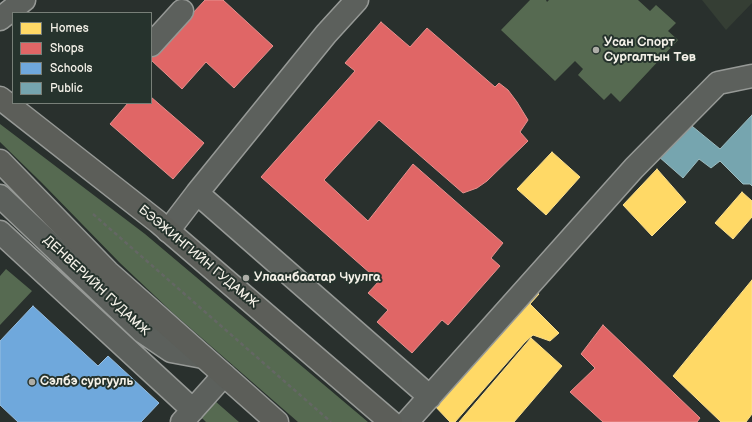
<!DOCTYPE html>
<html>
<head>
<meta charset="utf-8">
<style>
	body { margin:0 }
	#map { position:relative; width:752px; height:422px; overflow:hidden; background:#29302d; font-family:"Balsamiq Sans",sans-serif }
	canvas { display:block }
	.legend { position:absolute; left:12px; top:12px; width:140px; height:92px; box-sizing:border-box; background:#26332d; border:1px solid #787f78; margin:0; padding:5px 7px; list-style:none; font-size:12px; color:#f4f1e8 }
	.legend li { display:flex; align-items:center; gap:8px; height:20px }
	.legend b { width:20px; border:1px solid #787f78 }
</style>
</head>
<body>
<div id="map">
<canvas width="752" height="422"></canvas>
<ul class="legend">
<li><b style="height:11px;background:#ffd966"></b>Homes</li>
<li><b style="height:11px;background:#e06666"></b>Shops</li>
<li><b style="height:11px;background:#6fa8dc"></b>Schools</li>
<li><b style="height:11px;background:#76a5af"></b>Public</li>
</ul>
</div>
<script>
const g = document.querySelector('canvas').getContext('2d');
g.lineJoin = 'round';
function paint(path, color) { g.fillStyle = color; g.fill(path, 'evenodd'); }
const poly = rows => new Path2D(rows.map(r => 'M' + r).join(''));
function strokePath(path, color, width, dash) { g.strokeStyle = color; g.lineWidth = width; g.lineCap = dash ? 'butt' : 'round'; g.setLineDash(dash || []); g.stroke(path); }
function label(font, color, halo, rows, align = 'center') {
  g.font = font + ' "Balsamiq Sans",sans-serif'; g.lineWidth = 4; g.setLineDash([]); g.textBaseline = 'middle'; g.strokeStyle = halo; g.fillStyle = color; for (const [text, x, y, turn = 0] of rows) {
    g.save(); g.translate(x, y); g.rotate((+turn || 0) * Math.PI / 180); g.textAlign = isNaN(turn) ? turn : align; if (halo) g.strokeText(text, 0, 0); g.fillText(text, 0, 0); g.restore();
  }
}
const built = poly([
	[702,0,752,0,752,3,726,30]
]);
const green = poly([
	[530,0,546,0,547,2,549,0,638,0,650,11,656,5,676,23,668,31,678,40,620,102,611,93,604,100,578,75,583,69,575,61,555,81,501,30],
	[0,124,145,234,368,422,298,422,173,313,120,263,42,183,0,142],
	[6,269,32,291,0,325,0,276],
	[215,401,239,422,206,422,201,417]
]);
const homes = poly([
	[552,152,580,177,546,215,517,189,552,152],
	[657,169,686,202,652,236,623,205,657,169],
	[742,192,752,201,752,217,733,239,715,223,742,192],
	[752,280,752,414,746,422,721,422,673,376,752,280],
	[534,290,539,294,530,304,559,333,550,341,533,335,525,342,455,422,450,422,432,403,534,290],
	[531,338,562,366,514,422,459,422,531,338]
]);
const shops = poly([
	[205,0,223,0,273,46,234,88,206,62,182,89,151,60,151,58,205,0],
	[381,22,410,47,427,28,495,87,499,83,508,90,517,102,528,120,520,132,528,141,487,181,477,188,463,193,379,120,324,180,368,221,413,164,503,243,491,258,500,266,448,325,442,320,412,353,377,322,388,310,368,293,379,281,261,177,355,71,345,63,381,22],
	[151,97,204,143,173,179,110,124,128,103,151,103,151,97],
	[603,325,700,418,697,422,603,422,570,392,595,368,581,354,603,325]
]);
const schools = poly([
	[33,306,98,366,108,356,159,403,141,422,18,422,0,405,0,341,33,306]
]);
const public = poly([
	[752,115,752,186,750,184,743,184,720,161,711,168,699,159,683,178,658,156,687,122,720,149,752,115]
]);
const path = poly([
	[93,214,331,422]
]);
const minor = poly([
	[0,19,24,0],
	[151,45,182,11],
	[197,193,430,397],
	[0,196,143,332,171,351,203,357],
	[168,231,197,193,326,34,357,0],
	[0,232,193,410],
	[182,422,224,375],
	[407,422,634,168,718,83,752,76]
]);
const major = poly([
	[0,98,158,222,391,422],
	[0,161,108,272,277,422]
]);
const markers = [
	[596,50,4,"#adada7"],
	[246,278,4,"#adada7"],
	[32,382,4,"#adada7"]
];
const poiNames = [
	["Усан Спорт",604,43],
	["Сургалтын Төв",604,58],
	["Улаанбаатар Чуулга",254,278],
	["Сэлбэ сургууль",40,382]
];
const streetNames = [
	["БЭЭЖИНГИЙН ГУДАМЖ",198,257,40],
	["ДЕНВЕРИЙН ГУДАМЖ",96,286,43]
];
paint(built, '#353e34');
paint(green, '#566a51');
paint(homes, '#ffd966');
strokePath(homes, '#fce08d', 1);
paint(shops, '#e06666');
strokePath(shops, '#e6908d', 1);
paint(schools, '#6fa8dc');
strokePath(schools, '#97bee0', 1);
paint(public, '#76a5af');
strokePath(public, '#9cbcc0', 1);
strokePath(minor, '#969996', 25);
strokePath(major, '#969996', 25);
strokePath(path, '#646764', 2.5, [4, 3]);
strokePath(minor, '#5c605c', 22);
strokePath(major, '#5c5e59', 22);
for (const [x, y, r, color] of markers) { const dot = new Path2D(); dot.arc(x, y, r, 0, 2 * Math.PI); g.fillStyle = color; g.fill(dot); strokePath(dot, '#26332d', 1.5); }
label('bold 13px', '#f4f1e8', '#26332d', poiNames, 'left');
label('13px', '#f4f1e8', '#26332d', streetNames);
</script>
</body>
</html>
